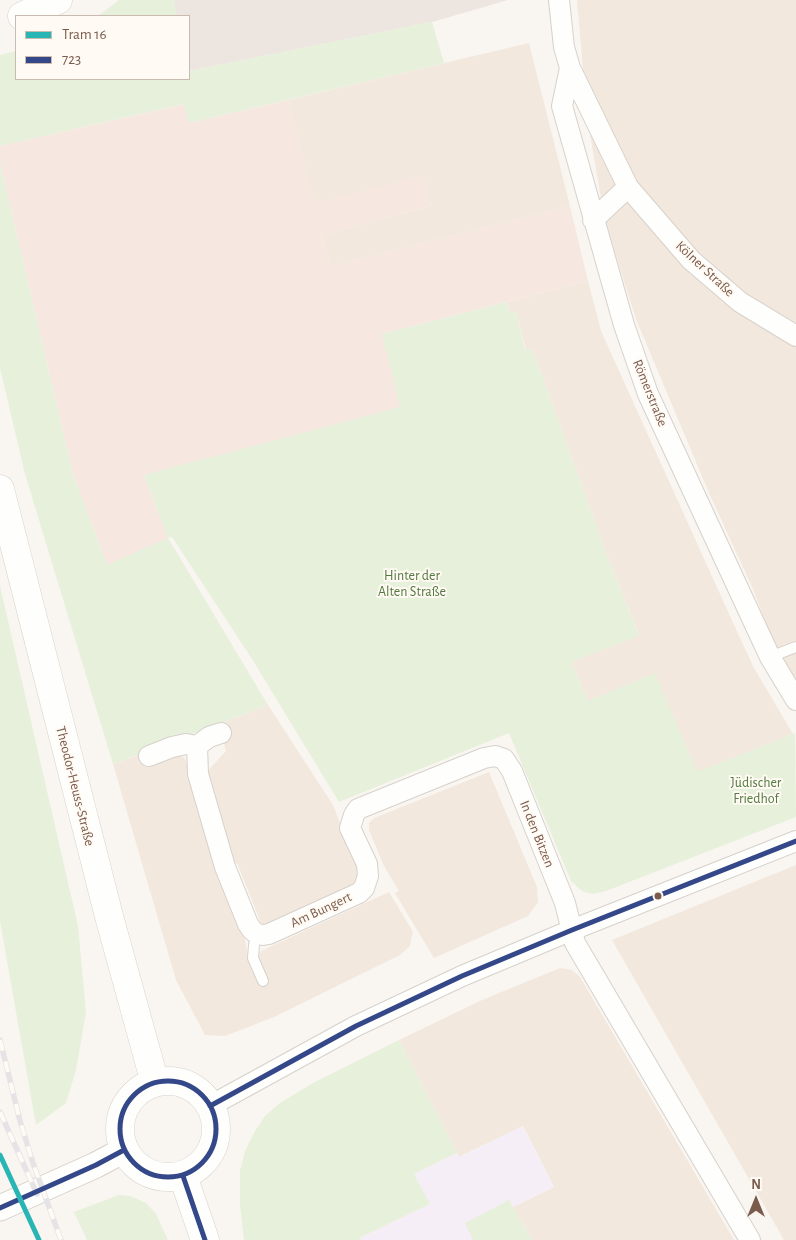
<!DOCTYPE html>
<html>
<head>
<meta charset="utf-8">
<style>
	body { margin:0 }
	#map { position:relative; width:796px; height:1240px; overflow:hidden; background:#f9f5f0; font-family:"Alegreya Sans",sans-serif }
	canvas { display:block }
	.legend { position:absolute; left:15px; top:15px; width:175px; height:65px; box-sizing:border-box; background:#fffaf3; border:1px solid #cabbb1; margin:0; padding:6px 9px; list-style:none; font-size:15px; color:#7a5c4d }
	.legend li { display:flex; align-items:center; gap:10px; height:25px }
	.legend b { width:25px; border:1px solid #cabbb1 }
	.north { position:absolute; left:731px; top:1175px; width:50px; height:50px; -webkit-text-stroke:4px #fffaf3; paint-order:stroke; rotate:0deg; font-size:14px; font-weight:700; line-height:20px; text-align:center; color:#7a5c4d }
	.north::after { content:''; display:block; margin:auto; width:18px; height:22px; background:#7a5c4d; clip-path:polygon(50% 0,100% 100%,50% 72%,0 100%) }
</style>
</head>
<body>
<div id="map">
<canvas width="796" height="1240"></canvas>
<ul class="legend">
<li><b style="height:6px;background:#2ab5b5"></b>Tram 16</li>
<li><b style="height:6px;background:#344889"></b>723</li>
</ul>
<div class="north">N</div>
</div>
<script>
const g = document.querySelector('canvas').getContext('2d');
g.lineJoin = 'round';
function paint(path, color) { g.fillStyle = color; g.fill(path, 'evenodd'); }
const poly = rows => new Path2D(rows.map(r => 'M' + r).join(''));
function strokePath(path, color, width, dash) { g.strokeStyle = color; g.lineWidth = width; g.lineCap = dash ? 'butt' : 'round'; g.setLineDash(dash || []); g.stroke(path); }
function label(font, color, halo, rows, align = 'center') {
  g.font = font + ' "Alegreya Sans",sans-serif'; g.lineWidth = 4; g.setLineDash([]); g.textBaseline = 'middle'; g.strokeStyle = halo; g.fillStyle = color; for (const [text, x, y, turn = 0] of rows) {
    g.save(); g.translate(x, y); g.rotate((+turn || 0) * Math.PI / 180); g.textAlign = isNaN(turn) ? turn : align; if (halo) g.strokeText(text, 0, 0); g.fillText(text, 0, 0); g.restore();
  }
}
const residential = poly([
	[577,0,796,0,796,685,779,659,753,589,709,493,636,319,605,222,587,116],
	[529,43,570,206,331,266,322,235,431,206,423,176,314,204,288,100],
	[588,281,601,331,734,625,754,668,793,734,697,773,684,743,588,701,571,662,639,635,607,556,543,378,532,349,526,351,516,312,510,313,507,302],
	[268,705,333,805,359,872,356,884,271,924,264,925,261,923,237,863,231,866,205,774,226,751,219,724],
	[146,752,180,754,185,759,244,934,248,957,260,986,269,982,258,958,261,951,389,892,413,932,410,946,400,955,274,1017,225,1036,205,1035,176,980,113,764],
	[489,772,537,887,538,902,528,916,434,958,395,893,399,891,384,866,369,830,369,823,374,818],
	[796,865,796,1240,784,1240,612,940],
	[560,968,572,970,580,977,734,1240,532,1240,513,1207,554,1187,523,1126,459,1157,399,1040,482,1000]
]);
const commercial = poly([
	[288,100,314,203,423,175,431,206,322,235,331,266,570,206,588,281,382,334,401,407,144,475,168,538,107,565,73,474,0,163,0,146,185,104,189,123]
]);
const industrial = poly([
	[174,0,508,0,432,22,189,71,189,16,176,16]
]);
const education = poly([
	[523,1126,554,1187,513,1207,532,1240,360,1240,359,1238,430,1204,414,1174,457,1153,459,1157]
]);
const green = poly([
	[119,0,174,0,176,16,98,16],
	[432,22,444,63,189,123,184,104,0,146,0,55,16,51,16,79,189,79,189,71],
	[0,163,73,474,107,565,168,538,144,475,400,407,382,334,507,302,510,313,516,312,525,350,532,349,543,378,607,556,639,636,571,662,588,701,655,673,697,772,795,733,796,817,606,891,593,894,582,891,571,881,509,733,339,802,252,659,172,537,168,538,268,705,113,764,25,474,0,368],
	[0,586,78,926,86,1012,76,1070,66,1103,36,1125,0,921],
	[399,1040,457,1153,414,1174,430,1204,359,1238,360,1240,244,1240,240,1205,240,1171,245,1151,255,1131,265,1116,280,1103,313,1083],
	[119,1195,130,1196,146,1203,156,1214,168,1240,87,1240,74,1212],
	[509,1200,532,1240,473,1240,465,1223]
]);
const service = poly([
	[770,657,796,647],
	[257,934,254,945,253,958,263,981]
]);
const minor = poly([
	[559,0,564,47,570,68,628,187,691,260,740,302,796,336],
	[570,68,562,106,624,325,648,394,770,657,796,700],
	[593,220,628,187],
	[221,733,209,737,197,746,198,774,225,867,248,924,252,930,257,934,263,935,269,934,359,893,364,888,368,876,367,864,350,828,354,815,358,809,484,758,495,756,504,759,512,771,565,903,575,943,750,1240],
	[149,756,172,747,186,744,197,746],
	[210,1106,356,1026,462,976,572,930,796,841]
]);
const tertiary = poly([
	[0,1208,96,1165,124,1150]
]);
const secondary = poly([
	[22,16,58,0],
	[0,489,110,920,155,1083],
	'120 1129a48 48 0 1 1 96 0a48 48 0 1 1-96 0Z',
	[183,1176,205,1240]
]);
const rail = poly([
	[0,1040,20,1121,33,1163,61,1240],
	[0,1112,37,1194]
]);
const bus1 = poly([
	'120 1129a48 48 0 1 1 96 0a48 48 0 1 1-96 0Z',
	[210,1106,356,1026,462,976,572,930,796,841],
	[183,1176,205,1240],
	[0,1208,96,1165,124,1150]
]);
const tram1 = poly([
	[0,1155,39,1240]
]);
const markers = [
	[658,896,4.5,"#7a5c4d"]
];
const streetNames = [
	["Kölner Straße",705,269,43],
	["Römerstraße",650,393,68],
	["Theodor-Heuss-Straße",75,786,76],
	["In den Bitzen",537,834,68],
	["Am Bungert",321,910,-25]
];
const parkNames = [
	["Hinter der",412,576],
	["Alten Straße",412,592],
	["Jüdischer",756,783],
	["Friedhof",756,799]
];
paint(residential, '#f2e8de');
paint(commercial, '#f6e8e1');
paint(industrial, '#ede5e0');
paint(education, '#f6eef6');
paint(green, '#e7f0db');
strokePath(service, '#d7d1cb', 12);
strokePath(minor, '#d7d1cb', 22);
strokePath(tertiary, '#d7d1cb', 27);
strokePath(secondary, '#d9d2cb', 29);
strokePath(service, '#fefefd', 10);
strokePath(minor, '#fefefd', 20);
strokePath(tertiary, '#fefefd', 25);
strokePath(secondary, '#fefefd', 28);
strokePath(rail, '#e6e3e7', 5.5);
strokePath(rail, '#fffaf3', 4, [11]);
strokePath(bus1, '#344889', 5);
strokePath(tram1, '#2ab5b5', 5);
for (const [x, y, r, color] of markers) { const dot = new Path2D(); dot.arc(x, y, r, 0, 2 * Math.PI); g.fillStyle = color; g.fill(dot); strokePath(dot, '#fffaf3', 2); }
label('14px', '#7a5c4d', '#fffaf3', streetNames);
label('14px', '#537a41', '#fffaf3', parkNames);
</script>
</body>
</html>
